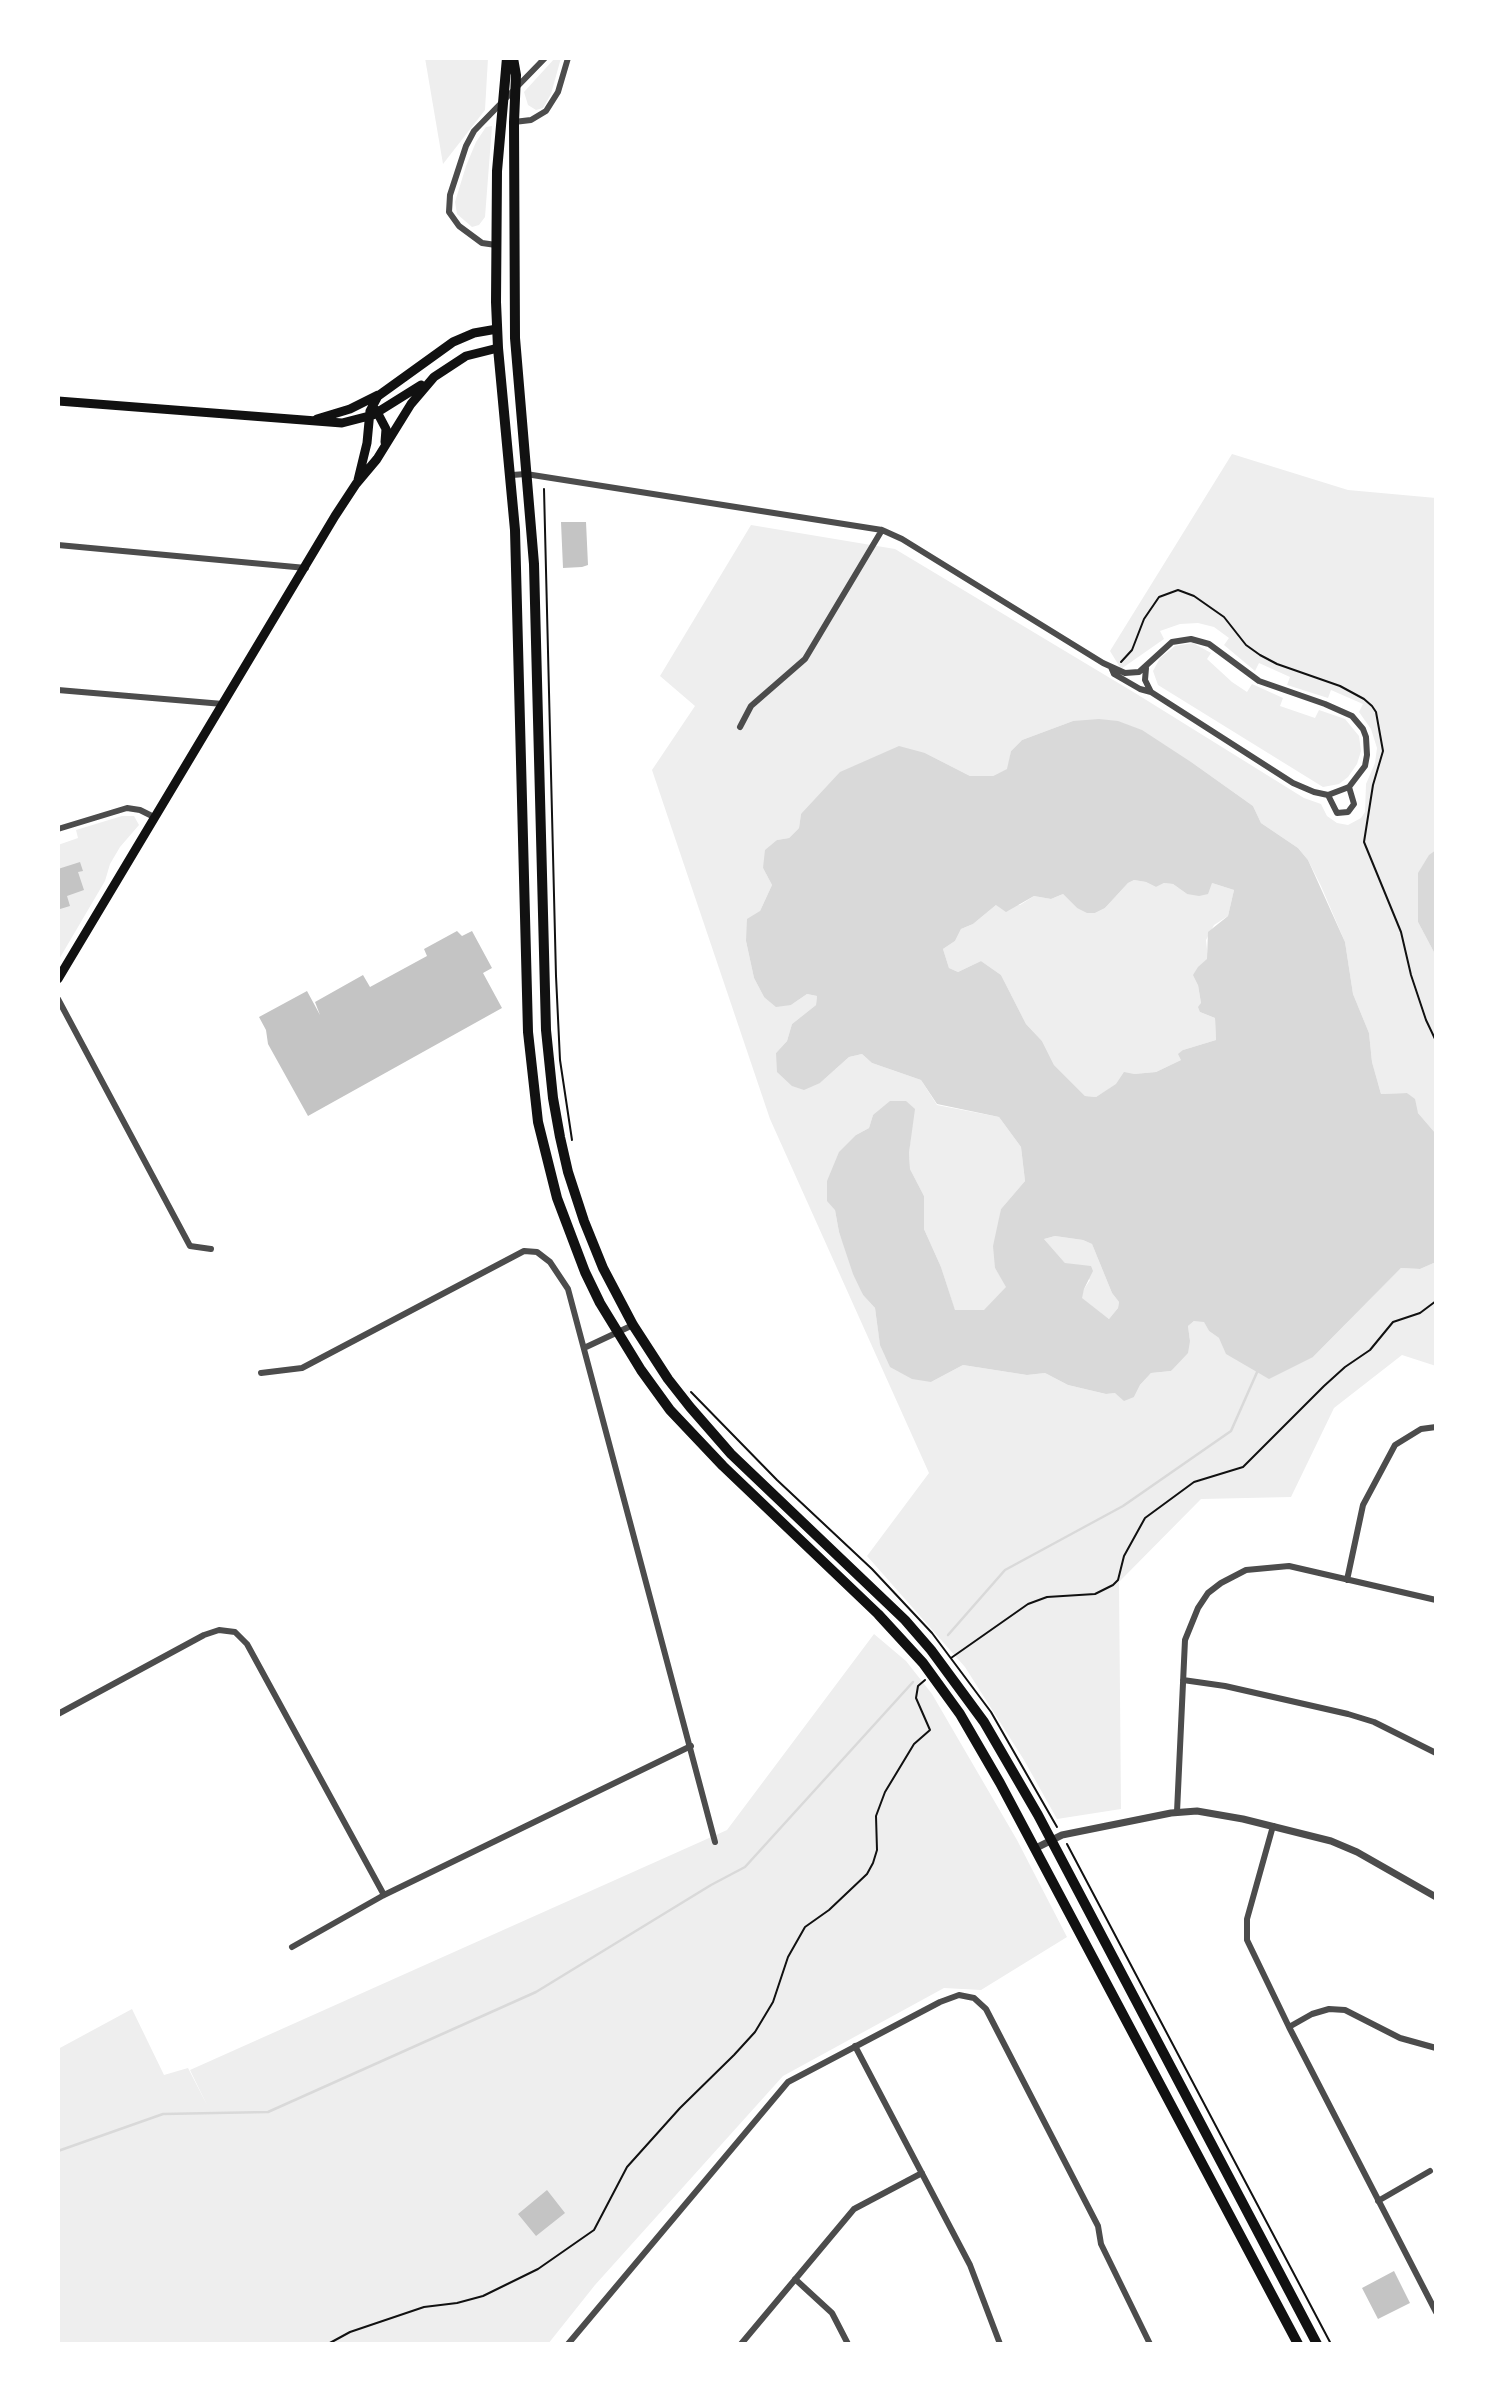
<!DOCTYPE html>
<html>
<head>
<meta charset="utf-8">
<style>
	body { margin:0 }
	#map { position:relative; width:1494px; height:2402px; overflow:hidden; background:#fff; font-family:"Nunito Sans",sans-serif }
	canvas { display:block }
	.frame { position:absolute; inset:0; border:60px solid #fff; pointer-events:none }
</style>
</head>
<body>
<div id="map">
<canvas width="1494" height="2402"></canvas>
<div class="frame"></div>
</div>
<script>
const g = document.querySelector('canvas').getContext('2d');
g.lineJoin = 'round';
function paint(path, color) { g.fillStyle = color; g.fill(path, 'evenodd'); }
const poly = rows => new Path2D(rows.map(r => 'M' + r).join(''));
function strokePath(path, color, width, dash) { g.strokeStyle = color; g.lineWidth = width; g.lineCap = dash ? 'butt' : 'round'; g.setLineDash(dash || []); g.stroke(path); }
const green = poly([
	[425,58,488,58,485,110,443,164],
	[555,58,561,58,551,94,543,108,536,110,528,105,524,92],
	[492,126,485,217,479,225,472,227,457,214,455,202,466,166,476,142,486,127],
	[1232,454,1348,490,1436,498,1436,850,1429,856,1418,922,1436,956,1436,1134,1418,1113,1407,1093,1381,1094,1372,1062,1369,1033,1353,994,1345,942,1321,886,1308,860,1298,848,1261,823,1253,806,1194,764,1073,721,1022,740,1011,751,1008,769,993,776,970,776,925,753,801,814,799,828,789,838,777,840,763,868,772,885,746,941,754,978,764,997,791,1005,807,994,817,996,816,1005,792,1024,787,1041,776,1053,820,1083,849,1057,862,1054,872,1063,921,1080,937,1105,999,1117,1021,1147,1025,1181,1001,1209,995,1268,1007,1287,985,1310,955,1311,941,1267,924,1229,924,1196,910,1169,909,1153,914,1109,873,1115,869,1128,856,1135,835,1210,839,1232,863,1295,875,1308,880,1344,931,1382,963,1365,1027,1375,1045,1373,1068,1385,1106,1394,1115,1393,1134,1397,1140,1385,1151,1373,1171,1371,1190,1341,1188,1326,1194,1321,1204,1321,1209,1331,1219,1338,1313,1357,1401,1268,1420,1269,1436,1262,1436,1366,1402,1355,1334,1408,1291,1497,1201,1499,1119,1582,1121,1809,1057,1819,1024,1760,965,1667,867,1556,929,1473,770,1119,652,770,695,706,660,676,751,525,895,549,1135,693,1304,798,1321,804,1327,816,1337,823,1348,825,1361,818,1365,812,1366,784,1375,763,1377,748,1371,729,1359,712,1363,704,1331,690,1328,698,1287,685,1290,677,1259,663,1255,671,1224,645,1229,638,1214,627,1198,623,1180,624,1160,631,1164,639,1121,669,1110,651],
	[1193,643,1211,653,1207,659,1232,682,1247,692,1252,684,1283,698,1280,706,1315,718,1319,710,1345,719,1359,736,1361,751,1357,764,1348,777,1339,784,1323,787,1158,685,1153,671,1160,658,1175,646],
	[122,816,134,816,139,825,120,847,110,864,105,881,58,961,58,845,78,838,76,830],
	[1134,880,1146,882,1156,887,1164,883,1173,884,1187,894,1212,883,1234,890,1228,916,1214,925,1206,940,1208,959,1198,985,1201,1003,1200,1012,1215,1018,1216,1040,1183,1050,1181,1060,1156,1072,1134,1074,1096,1097,1085,1096,1054,1065,1042,1041,1026,1024,1001,975,981,961,958,972,949,968,943,949,955,941,961,929,973,924,996,905,1020,905,1034,896,1051,899,1063,894,1077,908,1095,913,1105,908,1128,883],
	[1055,1236,1083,1240,1092,1244,1112,1293,1119,1302,1118,1308,1109,1319,1081,1298,1084,1289,1090,1280,1075,1266,1065,1263,1044,1239],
	[874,1634,906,1661,932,1694,1017,1840,1067,1937,981,1990,944,1988,783,2076,595,2285,548,2344,58,2344,58,2049,132,2009,164,2075,188,2068,207,2105,190,2070,727,1830]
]);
const water = poly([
	[1099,719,1118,721,1142,730,1194,764,1253,806,1261,823,1298,848,1308,860,1345,942,1353,994,1369,1033,1372,1062,1381,1094,1407,1093,1415,1099,1418,1113,1436,1134,1436,1262,1420,1269,1401,1268,1313,1357,1269,1379,1226,1354,1219,1338,1209,1331,1204,1322,1194,1321,1188,1326,1190,1341,1188,1353,1171,1371,1151,1373,1140,1385,1134,1397,1124,1401,1115,1393,1106,1394,1068,1385,1045,1373,1027,1375,963,1365,931,1382,912,1379,890,1367,880,1345,875,1308,863,1295,853,1274,839,1232,835,1210,827,1201,827,1181,839,1152,856,1135,869,1128,873,1115,890,1101,906,1101,915,1109,909,1153,910,1169,924,1196,924,1229,941,1267,955,1310,984,1310,1006,1287,995,1268,993,1246,1001,1209,1025,1181,1021,1147,999,1117,937,1104,921,1080,872,1063,862,1054,849,1057,820,1083,804,1090,792,1086,777,1072,776,1053,787,1041,792,1024,816,1005,817,996,807,994,791,1005,776,1007,764,997,754,978,746,941,747,919,760,911,772,885,763,868,765,850,777,840,789,838,799,828,801,814,840,772,899,746,925,753,970,776,993,776,1007,769,1011,751,1022,740,1073,721],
	[1134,880,1146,882,1156,887,1164,883,1173,884,1187,894,1199,896,1208,894,1212,883,1234,890,1228,916,1208,932,1207,959,1198,967,1193,975,1198,985,1201,1003,1198,1007,1200,1012,1215,1018,1216,1040,1183,1050,1178,1054,1181,1060,1156,1072,1134,1074,1124,1072,1116,1084,1096,1097,1085,1096,1054,1065,1042,1041,1026,1024,1001,975,981,961,958,972,949,968,943,949,955,941,961,929,973,924,996,905,1006,912,1034,896,1051,899,1063,894,1077,908,1087,913,1095,913,1105,908,1128,883],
	[1055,1236,1083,1240,1092,1244,1112,1293,1119,1302,1118,1308,1109,1319,1082,1298,1084,1289,1093,1271,1091,1266,1065,1263,1044,1239],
	[1436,850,1436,956,1418,922,1418,873,1429,855]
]);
const stream = poly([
	[948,1635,1005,1570,1123,1506,1231,1431,1258,1370],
	[58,2151,163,2114,268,2112,536,1992,711,1885,745,1867,913,1682]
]);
const building = poly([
	[561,522,586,522,588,565,582,567,563,568],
	[80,862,83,871,78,872,84,890,67,896,70,906,60,909,58,904,58,869],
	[457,931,462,936,472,931,492,968,483,973,502,1008,308,1116,268,1044,266,1030,259,1017,307,991,320,1015,315,1002,363,975,370,987,427,956,424,949],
	[547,2190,565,2213,536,2236,518,2214],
	[1394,2271,1410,2303,1378,2319,1362,2288]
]);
const path = poly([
	[544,489,556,976,560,1060,572,1140],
	[1121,662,1132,650,1144,619,1159,597,1178,590,1194,596,1224,617,1246,645,1260,655,1277,664,1340,686,1364,699,1372,706,1376,712,1383,751,1373,785,1364,842,1401,932,1411,975,1426,1020,1436,1041],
	[691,1392,777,1480,872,1569,932,1633,991,1712,1057,1827],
	[951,1658,1028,1604,1047,1597,1095,1594,1113,1585,1118,1580,1124,1556,1145,1518,1194,1482,1243,1467,1324,1386,1345,1367,1370,1350,1393,1322,1420,1313,1436,1301],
	[1067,1844,1331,2344],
	[328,2344,350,2332,424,2307,457,2303,483,2296,538,2269,594,2230,627,2167,680,2108,734,2055,755,2032,773,2002,788,1957,805,1927,829,1910,867,1874,873,1863,877,1850,876,1816,885,1792,914,1744,930,1730,916,1698,918,1686,925,1680]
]);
const minor = poly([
	[514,122,531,120,546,111,558,92,568,58],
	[496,245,482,243,459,226,449,212,450,195,466,146,474,131,545,58],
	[512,475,526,474,882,530,902,539,1103,663,1125,673,1139,672,1172,642,1191,639,1209,644,1259,681,1325,704,1352,716,1363,729,1366,737,1367,755,1365,766,1349,787,1328,795,1314,792,1293,783,1151,692,1140,689,1114,674,1111,667],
	[58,545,306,568],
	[1146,668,1145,680,1151,692],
	[58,690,223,704],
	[740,727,751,706,805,659,882,530],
	[1328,795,1337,813,1348,812,1354,804,1349,787],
	[58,829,127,808,140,810,154,817],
	[58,999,190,1246,211,1249],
	[584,1348,633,1325],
	[261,1373,302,1368,524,1251,537,1252,550,1262,568,1289,715,1842],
	[1347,1580,1363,1505,1395,1445,1421,1429,1436,1427],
	[1183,1680,1225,1686,1348,1714,1374,1722,1436,1753],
	[58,1714,204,1635,219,1630,235,1632,247,1644,384,1895],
	[1177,1812,1185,1640,1198,1608,1208,1593,1221,1583,1246,1570,1289,1566,1436,1600],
	[1273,1826,1247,1919,1247,1940,1289,2027,1436,2312],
	[292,1947,384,1895,691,1746],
	[1289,2027,1312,2014,1329,2009,1345,2010,1400,2038,1436,2048],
	[855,2046,970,2265,1000,2344],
	[1378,2201,1430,2171],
	[795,2279,832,2313,848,2344],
	[568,2344,788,2082,940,2002,959,1995,974,1998,986,2009,1098,2226,1101,2244,1150,2344],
	[741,2344,854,2209,922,2173]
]);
const tertiary = poly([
	[1034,1849,1062,1835,1171,1813,1197,1811,1243,1819,1331,1841,1357,1852,1436,1897]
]);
const primary = poly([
	[58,401,342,423,373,415,421,385],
	[376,410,386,429,385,442],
	[317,419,350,409,378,395],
	[358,480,367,443,370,411,378,396,453,342,474,333,497,329],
	[58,979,335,516,356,484,377,459,411,404,434,377,466,356,498,348]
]);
const trunk = poly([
	[507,58,497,171,496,302,498,348,515,530,528,1032,538,1122,557,1198,585,1272,600,1303,641,1370,670,1410,723,1466,878,1614,923,1663,960,1714,1000,1783,1298,2344],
	[513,58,516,75,514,122,515,338,534,564,546,1030,553,1098,560,1137,568,1172,584,1221,603,1268,633,1325,668,1379,690,1407,731,1454,905,1620,931,1650,984,1722,1038,1815,1317,2344]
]);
paint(green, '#eee');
paint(water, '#d9d9d9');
strokePath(stream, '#d9d9d9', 2.5);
paint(building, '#c4c4c4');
strokePath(path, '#111', 2);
strokePath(minor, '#4c4c4c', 6);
strokePath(tertiary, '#4c4c4c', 7);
strokePath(primary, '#111', 9);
strokePath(trunk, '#111', 10);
</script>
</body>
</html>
